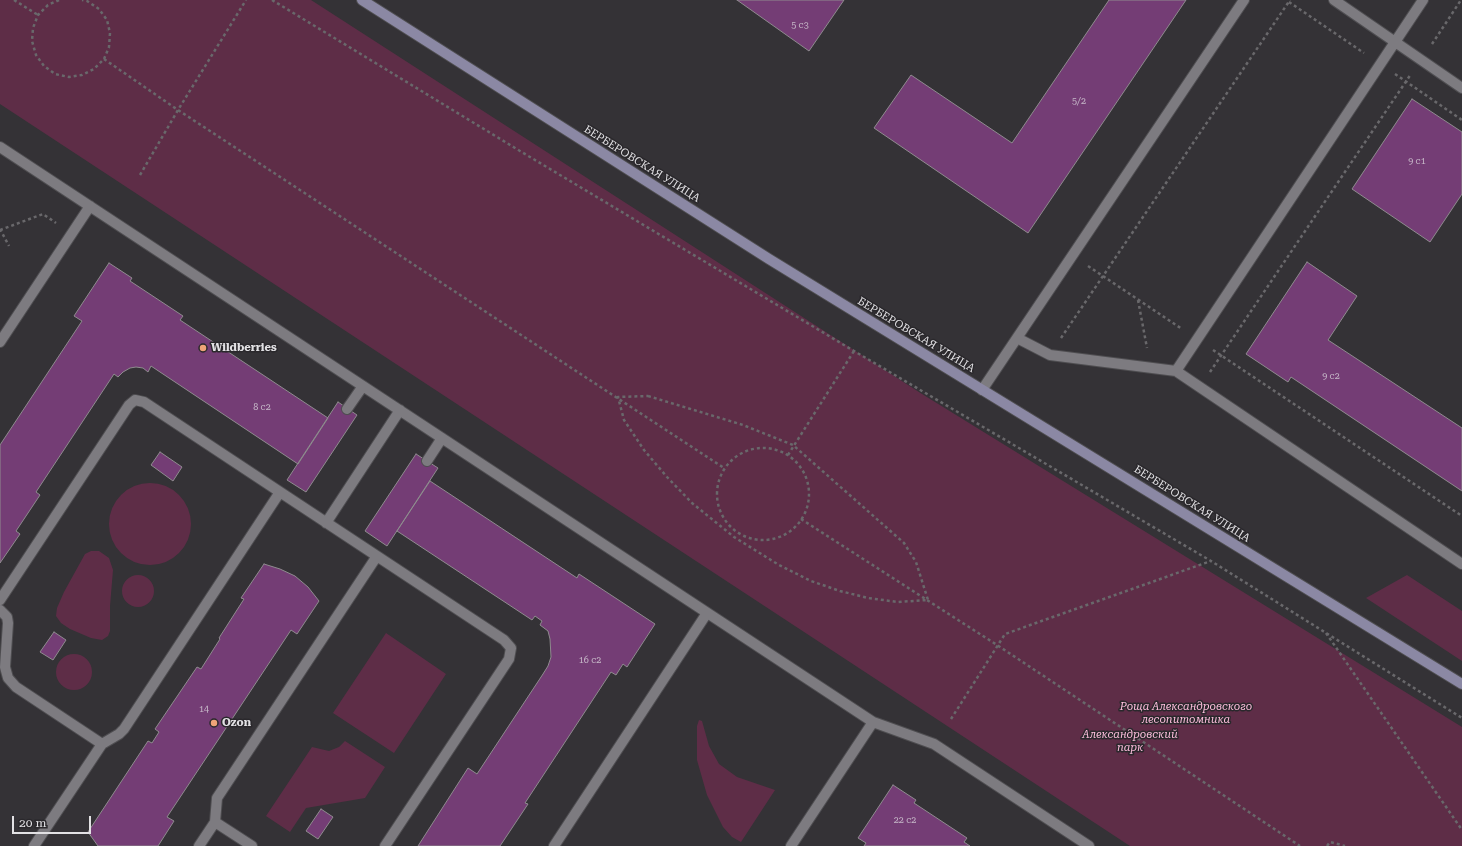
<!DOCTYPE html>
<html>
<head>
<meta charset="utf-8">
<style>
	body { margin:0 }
	#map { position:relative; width:1462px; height:846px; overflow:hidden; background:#343236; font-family:"Roboto Serif",serif }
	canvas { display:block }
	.scale { position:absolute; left:12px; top:816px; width:79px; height:18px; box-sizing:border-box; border:2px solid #e2e1e4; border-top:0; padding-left:5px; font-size:12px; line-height:14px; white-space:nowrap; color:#e2e1e4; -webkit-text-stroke:3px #2a282c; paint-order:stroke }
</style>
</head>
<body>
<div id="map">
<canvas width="1462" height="846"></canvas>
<div class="scale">20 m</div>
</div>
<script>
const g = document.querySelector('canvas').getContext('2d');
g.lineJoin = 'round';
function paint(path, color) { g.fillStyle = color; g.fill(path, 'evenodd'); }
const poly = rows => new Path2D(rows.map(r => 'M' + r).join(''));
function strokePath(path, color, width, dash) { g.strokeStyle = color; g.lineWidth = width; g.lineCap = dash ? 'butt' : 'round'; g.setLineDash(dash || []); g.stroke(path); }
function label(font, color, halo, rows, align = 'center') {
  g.font = font + ' "Roboto Serif",serif'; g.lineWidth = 3; g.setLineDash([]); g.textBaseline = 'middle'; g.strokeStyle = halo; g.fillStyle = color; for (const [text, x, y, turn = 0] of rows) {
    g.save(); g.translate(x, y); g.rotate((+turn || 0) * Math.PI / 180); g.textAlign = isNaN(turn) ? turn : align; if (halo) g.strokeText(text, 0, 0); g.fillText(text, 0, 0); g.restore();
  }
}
const green = poly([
	[0,0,311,0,922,394,1462,727,1462,846,1130,846,0,104],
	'109 524a41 41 0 1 1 82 0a41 41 0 1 1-82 0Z',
	[91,551,99,551,109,558,113,570,110,606,110,631,108,636,102,640,91,638,70,629,61,623,56,616,57,608,64,592,85,554],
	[1407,575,1462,611,1462,661,1366,598],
	'122 591a16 16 0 1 1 32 0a16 16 0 1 1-32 0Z',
	[386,633,446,674,394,753,333,713],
	'56 672a18 18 0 1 1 36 0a18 18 0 1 1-36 0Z',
	[699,720,702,721,709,746,719,764,737,777,775,790,741,842,732,837,723,827,707,795,697,760,697,726],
	[345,741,385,767,365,798,306,808,290,832,266,816,312,747,329,751,339,747]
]);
const building = poly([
	[737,0,844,0,809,51,737,0],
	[1109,0,1186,0,1028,233,874,128,911,75,1012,143,1109,0],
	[1412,99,1462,132,1462,194,1430,242,1352,189,1412,99],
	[1307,262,1357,296,1328,340,1462,428,1462,491,1291,377,1288,382,1246,354,1307,262],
	[109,263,132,278,130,281,183,316,180,320,328,418,298,464,151,366,148,372,143,368,136,367,130,368,123,372,118,377,114,374,36,492,40,495,16,531,20,534,0,563,0,445,82,321,74,316,109,263],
	[338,402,357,415,306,492,287,480,338,402],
	[160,452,182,467,173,481,151,465,160,452],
	[416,454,438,468,387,546,365,531,416,454],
	[430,481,577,578,579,574,655,624,627,667,623,664,616,675,611,672,525,803,528,804,500,846,418,846,468,768,477,774,543,674,548,666,551,657,550,639,548,631,540,625,542,621,535,616,532,620,397,531,430,481],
	[264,564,280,569,295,576,308,587,319,601,297,634,291,630,167,817,174,821,158,846,98,846,88,832,148,741,152,743,159,732,155,729,197,667,201,669,220,639,219,638,244,599,241,598,264,564],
	[54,632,66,640,53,660,40,652,54,632],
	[893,785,916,800,914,803,967,838,964,842,970,846,864,846,866,843,858,838,893,785],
	[321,809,333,817,318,839,306,831,321,809]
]);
const path = poly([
	[14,0,38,15],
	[59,0,48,5,38,15,33,28,32,41,36,55,44,66,55,74,69,77,82,75,94,69,104,59,109,47,110,33,107,20,99,9,87,1,82,0],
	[272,0,520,151,854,351,1211,561,1462,718],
	[1289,2,1364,53],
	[1432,44,1461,0],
	[104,59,178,110,724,468],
	[1395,74,1462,120],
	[140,175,178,110,246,0],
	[0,229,9,246],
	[0,230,43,214,56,223],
	[1088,266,1182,329],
	[1138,300,1147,348],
	[1061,338,1290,0],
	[1213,350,1462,516],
	[1210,372,1411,74],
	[648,396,743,425,793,445,904,543,916,562,928,600,898,602,868,598,840,591,811,581,779,565,734,537,692,503,667,477,644,450,624,420,618,397,648,396],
	'717 494a46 46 0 1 1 92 0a46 46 0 1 1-92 0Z',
	[788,455,854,351],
	[801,519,997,645,1300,846],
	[1326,633,1462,830],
	[951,719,1005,634,1211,561],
	[1327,846,1330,842,1345,846]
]);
const lane = poly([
	[1334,0,1462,88],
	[0,147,873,722,934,744,1089,846],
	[1017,338,1050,355,1176,371,1462,564],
	[0,342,90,206],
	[1176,371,1423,0],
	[982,390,1244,0],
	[347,409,363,386],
	[427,461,442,438],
	[280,492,504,640,511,648,509,659,385,846],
	[326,523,400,410],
	[0,600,129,405,135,400,144,402,280,492,124,729,119,734,102,744],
	[0,610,7,617,8,623,5,667,8,678,16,687,102,744,34,846],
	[215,822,217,798,377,556],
	[199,846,215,822,252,846],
	[554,846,707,613],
	[791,846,873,722]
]);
const secondary = poly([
	[362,0,769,259,1462,684]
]);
const markers = [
	[203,348,4,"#efa378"],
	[214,723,4,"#efa378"]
];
const numberNames = [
	["5 с3",800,25],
	["5/2",1079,101],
	["9 с1",1417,161],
	["9 с2",1331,376],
	["8 с2",262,407],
	["16 с2",590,660],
	["14",204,709],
	["22 с2",905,820]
];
const streetNames = [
	["БЕРБЕРОВСКАЯ УЛИЦА",642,164,32],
	["БЕРБЕРОВСКАЯ УЛИЦА",916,335,31],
	["БЕРБЕРОВСКАЯ УЛИЦА",1192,504,32]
];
const poiNames = [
	["Wildberries",211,348],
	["Ozon",222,723]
];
const parkNames = [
	["Роща Александровского",1186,707],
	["лесопитомника",1186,720],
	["Александровский",1130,735],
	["парк",1130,748]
];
paint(green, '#5e2d47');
paint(building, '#743d75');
strokePath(building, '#8f8b8f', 1);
strokePath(lane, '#4f4e51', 12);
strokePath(secondary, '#4f4e51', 12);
strokePath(path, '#69686b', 2.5, [3, 3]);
strokePath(lane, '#7d7b80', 10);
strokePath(secondary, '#8b88a4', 10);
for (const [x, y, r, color] of markers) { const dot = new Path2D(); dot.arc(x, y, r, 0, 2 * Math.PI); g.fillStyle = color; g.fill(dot); strokePath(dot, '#2a282c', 1.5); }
label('9px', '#c6b8c8', null, numberNames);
label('11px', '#e2e1e4', '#2a282c', streetNames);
label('bold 11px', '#e2e1e4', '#2a282c', poiNames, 'left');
label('italic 11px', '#febedd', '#2a282c', parkNames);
</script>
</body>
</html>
